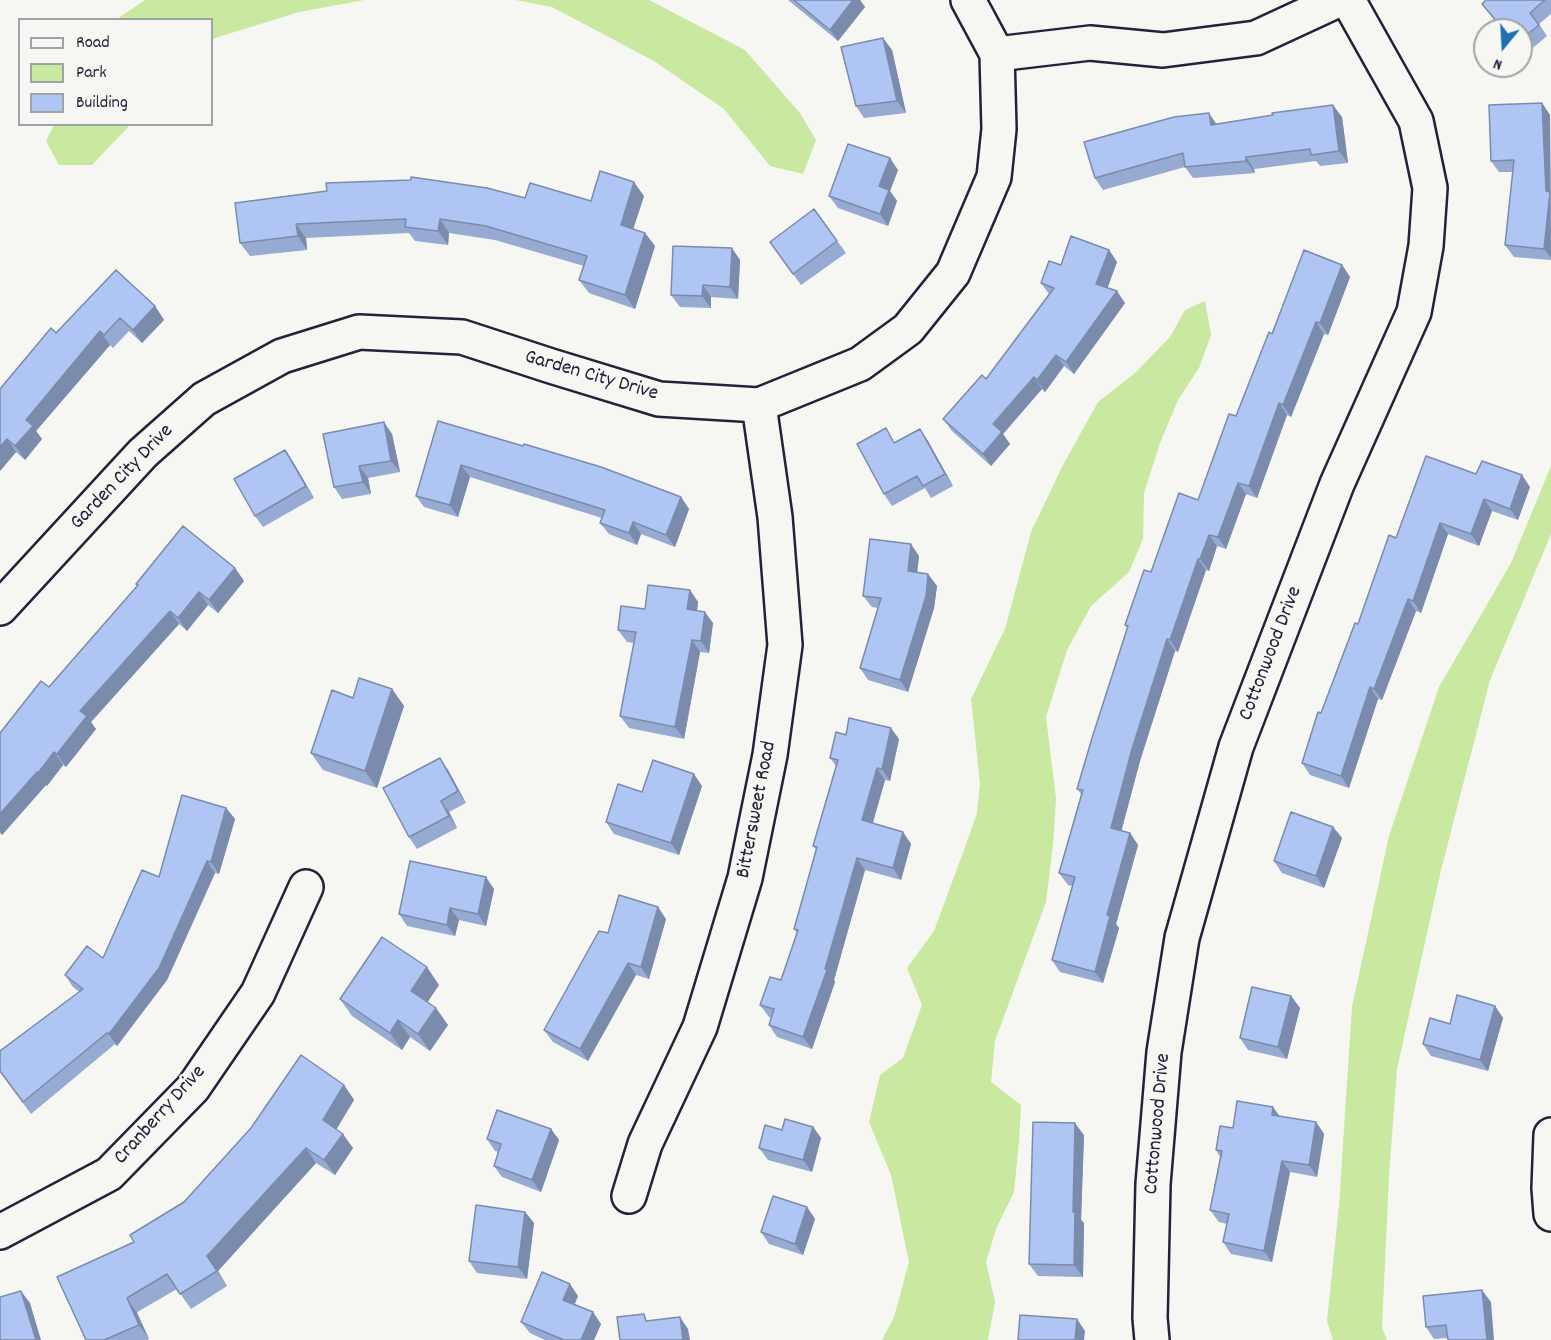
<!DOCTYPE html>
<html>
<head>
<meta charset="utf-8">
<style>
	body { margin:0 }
	#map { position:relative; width:1551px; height:1340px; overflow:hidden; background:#f6f6f2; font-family:Dekko,sans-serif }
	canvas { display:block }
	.legend { position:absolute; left:18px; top:18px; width:195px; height:108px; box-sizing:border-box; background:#f6f6f2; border:2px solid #a1a1a9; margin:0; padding:8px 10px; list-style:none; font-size:18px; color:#22223b }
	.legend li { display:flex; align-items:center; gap:12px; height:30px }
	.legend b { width:30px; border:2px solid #a1a1a9 }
	.north { position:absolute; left:1473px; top:18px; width:60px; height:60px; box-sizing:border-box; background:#f6f6f2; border:2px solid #a1a1a9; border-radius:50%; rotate:198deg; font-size:16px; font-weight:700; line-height:24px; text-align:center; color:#22223b }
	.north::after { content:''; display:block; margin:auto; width:21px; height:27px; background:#1f6fb2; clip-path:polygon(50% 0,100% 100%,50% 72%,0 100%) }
</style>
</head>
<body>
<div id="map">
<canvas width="1551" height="1340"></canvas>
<ul class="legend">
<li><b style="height:8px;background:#f6f6f2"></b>Road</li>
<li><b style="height:16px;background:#c9e8a0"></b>Park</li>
<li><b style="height:16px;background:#afc6f4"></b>Building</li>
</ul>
<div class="north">N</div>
</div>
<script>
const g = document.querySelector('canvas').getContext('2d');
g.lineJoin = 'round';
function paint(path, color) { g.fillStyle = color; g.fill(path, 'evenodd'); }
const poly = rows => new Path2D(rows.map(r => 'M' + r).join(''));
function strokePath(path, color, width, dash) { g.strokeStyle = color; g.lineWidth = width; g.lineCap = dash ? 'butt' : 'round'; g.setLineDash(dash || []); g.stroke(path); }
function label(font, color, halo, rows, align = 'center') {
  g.font = font + ' Dekko,sans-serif'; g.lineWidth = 5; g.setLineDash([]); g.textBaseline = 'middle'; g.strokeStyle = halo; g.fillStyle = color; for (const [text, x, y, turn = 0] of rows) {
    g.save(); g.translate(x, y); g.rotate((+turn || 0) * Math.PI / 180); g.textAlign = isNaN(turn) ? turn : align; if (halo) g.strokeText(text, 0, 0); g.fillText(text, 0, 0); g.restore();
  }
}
const green = poly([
	[145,0,364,0,299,12,212,39,212,20,117,19],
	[516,0,649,0,745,50,800,113,816,140,803,174,770,166,724,109,654,61,552,7],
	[54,125,54,124,130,125,92,165,59,165,46,141],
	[1205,301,1211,335,1199,368,1178,400,1160,443,1144,493,1143,539,1129,572,1091,606,1067,650,1046,717,1056,799,1053,844,1046,902,995,1041,991,1082,1021,1105,1019,1142,1014,1192,996,1229,986,1262,995,1302,988,1340,882,1340,894,1317,909,1262,891,1175,869,1122,880,1075,903,1058,922,1005,907,968,934,931,964,850,977,813,980,784,971,699,1005,629,1031,532,1063,465,1098,402,1135,373,1170,337,1185,310],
	[1551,466,1551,534,1490,680,1441,870,1397,1069,1389,1175,1382,1328,1387,1340,1333,1340,1327,1321,1339,1206,1352,1007,1389,836,1439,687,1511,563]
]);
const minor = poly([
	[997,54,1090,43,1163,50,1256,38,1338,0],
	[0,608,143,453,204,399,282,356,359,332,462,337,551,366,659,399,759,405,860,364,908,329,953,273,994,177,999,129,997,54,968,0],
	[1551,1135,1549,1188,1551,1214],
	[629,1196,645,1144,700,1027,745,878,770,755,785,645,775,517,759,405],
	[0,1232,109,1174,193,1088,258,993,306,887],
	[1152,1340,1150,1318,1153,1184,1164,1052,1182,938,1236,747,1337,484,1414,312,1426,246,1430,188,1416,121,1348,0]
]);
const wall = poly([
	[788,0,860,0,865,7,838,41],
	[1486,0,1551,0,1551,14,1539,24,1547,36,1523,56,1521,53,1521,30,1502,30,1482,4],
	[883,38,892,50,906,113,864,118,856,106],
	[1542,103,1550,115,1551,260,1514,257,1505,245,1513,172,1499,172,1491,161],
	[1342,117,1348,163,1320,166,1316,161,1254,169,1255,173,1193,178,1185,167,1103,190,1095,178,1216,124],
	[898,170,890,191,897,201,888,226,838,208,829,196],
	[644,196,633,229,645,233,655,246,635,309,589,293,579,280,584,266,495,240,449,233,448,245,415,241,409,233,306,238,307,250,250,256,240,243,235,203,525,198,591,201],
	[814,209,846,253,801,285,770,242],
	[1109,250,1117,262,1107,288,1125,303,1074,374,1064,366,1045,392,1042,389,1003,434,1010,444,991,466,952,431,943,419,986,379,1049,294,1041,283,1061,265],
	[740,260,738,299,711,297,711,308,680,307,671,295],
	[1342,265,1350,277,1328,335,1324,334,1291,417,1287,415,1257,498,1246,494,1226,549,1217,546,1209,571,1206,570,1178,652,1175,651,1140,761,1121,831,1130,833,1138,845,1116,924,1119,928,1103,983,1060,972,1052,960,1072,886,1068,885,1059,873,1081,794,1077,789,1127,628,1125,625,1151,572,1198,500,1272,334],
	[155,306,164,320,142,343,129,331,113,348,110,345,36,431,42,439,25,460,16,452,0,471,0,389,56,333],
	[438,421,681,497,689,509,675,547,641,534,637,545,609,534,600,523,602,518,470,477,458,517,424,507,416,496],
	[920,429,928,441,953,486,931,498,925,488,892,506,884,494,895,443],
	[392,434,400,472,368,478,371,494,342,499,334,487],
	[285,450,293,462,314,498,263,527,255,516],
	[1476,474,1530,487,1518,520,1492,511,1479,546,1448,534,1421,613,1416,611,1382,700,1378,699,1349,788,1310,775,1302,763,1321,713,1358,624,1396,538],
	[919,556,917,572,928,574,937,586,934,608,908,692,868,680,860,668,878,608,872,607,863,596],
	[235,568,244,581,218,613,208,605,187,631,179,624,91,722,96,729,66,767,63,765,47,786,46,785,2,835,0,833,0,733,49,687],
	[690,590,698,602,697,610,713,623,709,653,700,652,684,739,629,728,620,716,634,643,627,642,618,630,645,609],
	[392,689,404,706,377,788,323,770,311,753,353,698],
	[846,735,899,739,890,781,885,780,873,823,903,832,911,844,901,880,865,870,834,980,835,982,812,1049,777,1037,769,1025,771,1018,769,1017,760,1005,781,980,797,933,794,929,816,850,813,846,836,766,830,758],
	[440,758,448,770,466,803,449,812,457,828,417,849,409,837],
	[702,786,679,855,614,834,606,822],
	[226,808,235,819,219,874,215,873,167,980,117,1046,115,1044,31,1114,0,1072,0,1051,79,992,73,987,65,975,103,958,159,877],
	[1333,827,1342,838,1324,888,1282,873,1274,861],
	[494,889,486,926,459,920,455,936,407,926,399,914],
	[666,919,649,979,636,975,588,1061,553,1042,544,1030,608,933],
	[439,985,427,1002,448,1025,430,1051,410,1037,402,1050,352,1016,340,999],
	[1291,996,1300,1008,1287,1059,1248,1050,1240,1038],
	[1495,1006,1503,1018,1488,1071,1431,1056,1423,1044,1450,1024],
	[344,1085,354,1100,336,1129,353,1148,335,1175,316,1163,218,1271,227,1286,191,1309,177,1289,139,1311,137,1313,149,1339,147,1340,86,1340,134,1242,184,1202],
	[1280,1116,1316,1122,1324,1134,1317,1177,1290,1172,1272,1262,1231,1254,1223,1242,1227,1224,1219,1222,1210,1210,1220,1157,1216,1150,1233,1128],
	[813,1127,821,1138,812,1172,768,1160,759,1148,782,1130],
	[551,1129,559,1140,541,1192,502,1177,494,1166,499,1152,495,1151,487,1139],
	[1084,1135,1081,1220,1084,1223,1083,1277,1038,1276,1029,1264],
	[807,1207,815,1219,803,1255,769,1244,761,1232],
	[525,1212,534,1223,527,1279,477,1273,469,1261],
	[578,1296,575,1304,601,1324,594,1340,545,1340,530,1333,521,1322],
	[1491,1302,1447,1338,1434,1339,1426,1327]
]);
const shadedWall = poly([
	[853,0,860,0,865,7,838,41,830,30],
	[883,38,892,50,906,113,897,101],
	[1542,103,1550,115,1551,258,1544,249,1546,191],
	[1333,105,1342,117,1348,163,1339,151],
	[1209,113,1217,125,1211,125],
	[1246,157,1254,169,1255,173,1246,161],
	[890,158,898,170,890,191,897,201,888,226,880,214,879,186],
	[634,182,644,196,630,239,621,225],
	[440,219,449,233,448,245,438,231],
	[296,224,306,238,307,250,298,236],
	[645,233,655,246,635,309,625,295],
	[732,248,740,260,738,299,730,287],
	[1109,250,1117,262,1105,295,1096,284],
	[1342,265,1350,277,1328,335,1320,323],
	[703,285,711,297,711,308,702,296],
	[1117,291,1125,303,1074,374,1066,362],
	[155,306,164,320,142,343,133,330],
	[1316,322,1324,334,1291,417,1283,405],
	[100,331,110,345,36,431,42,439,25,460,15,446,26,420],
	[1056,355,1064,366,1045,392,1037,380],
	[1034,377,1042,389,1003,434,1010,444,991,466,983,454,993,424],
	[1279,403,1287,415,1257,498,1249,486],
	[384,422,392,434,400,472,391,461],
	[920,429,928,441,953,486,945,474],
	[7,439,16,452,0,471,0,447],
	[285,450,293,462,314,498,306,486],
	[461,465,470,477,458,517,450,505],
	[359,466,368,478,371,494,363,482],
	[1522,475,1530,487,1518,520,1510,509],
	[1238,483,1246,494,1226,549,1218,537],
	[681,497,689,509,675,547,666,535],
	[1484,499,1492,511,1479,546,1471,534],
	[633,522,641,534,637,545,629,533],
	[1440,523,1448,534,1421,613,1413,601],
	[1209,535,1217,546,1209,571,1200,559],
	[911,544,919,556,916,583,908,571],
	[1198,559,1206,570,1178,652,1170,640],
	[235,568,244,581,218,613,209,600],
	[928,574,937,586,934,608,908,692,900,680],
	[690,590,698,602,696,621,687,609],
	[199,592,208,605,187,631,178,618],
	[1408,599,1416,611,1382,700,1374,689],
	[170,611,179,624,91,722,96,729,66,767,57,754,80,711],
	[705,612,713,623,709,653,701,641],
	[1167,639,1175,651,1140,761,1119,840,1111,828,1132,749],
	[692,640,700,652,684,739,675,727],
	[1370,687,1378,699,1349,788,1341,776],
	[392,689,404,706,377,788,365,771],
	[891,728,899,739,890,781,882,769],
	[54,752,63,765,47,786,38,773],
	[440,758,448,770,466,803,458,791],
	[877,768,885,780,870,832,862,820],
	[37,772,46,785,2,835,0,831,0,814],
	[694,774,702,786,679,855,671,843],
	[441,801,449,812,457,828,449,816],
	[226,808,235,819,219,874,211,862],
	[1333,827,1342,838,1324,888,1316,876],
	[903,832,911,844,901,880,893,868],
	[1130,833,1138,845,1116,924,1119,928,1103,983,1095,972,1107,915],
	[857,858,865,870,834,980,835,982,812,1049,803,1037,825,969],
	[207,861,215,873,167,980,117,1046,109,1034],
	[486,877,494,889,486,926,478,914],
	[658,907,666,919,649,979,641,967],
	[450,908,459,920,455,936,447,925],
	[628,963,636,975,588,1061,580,1049],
	[427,967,439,985,423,1009,411,991],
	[1291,996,1300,1008,1287,1059,1278,1047],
	[1495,1006,1503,1018,1488,1071,1480,1060],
	[436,1008,448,1025,430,1051,418,1034],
	[398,1020,410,1037,402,1050,390,1033],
	[344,1085,354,1100,333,1135,323,1120],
	[1273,1107,1281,1118,1272,1115],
	[1316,1122,1324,1134,1317,1177,1309,1165],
	[1075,1123,1084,1135,1081,1220,1084,1223,1083,1277,1074,1265,1073,1212],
	[813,1127,821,1138,812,1172,803,1160],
	[551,1129,559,1140,541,1192,532,1180],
	[343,1134,353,1148,335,1175,324,1160],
	[306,1148,316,1163,218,1271,227,1286,207,1256],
	[1282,1161,1290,1172,1272,1262,1264,1251],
	[807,1207,815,1219,803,1255,795,1244],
	[525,1212,534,1223,527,1279,518,1267],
	[570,1284,578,1296,571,1311,563,1300],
	[1482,1290,1491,1302,1494,1340,1487,1340],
	[21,1291,30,1303,41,1340,36,1340],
	[127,1298,137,1313,149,1339,139,1325],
	[593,1312,601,1324,594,1340,581,1340],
	[680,1317,688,1329,690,1340,683,1340],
	[1077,1319,1085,1331,1084,1340,1075,1340]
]);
const building = poly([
	[794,0,853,0,830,30,794,0],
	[1486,0,1545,0,1530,13,1539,25,1521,39,1521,30,1504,30,1482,4,1486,0],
	[883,38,897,101,856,106,841,47,883,38],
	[1542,103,1546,191,1550,192,1544,249,1505,245,1514,160,1491,161,1489,105,1542,103],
	[1333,105,1339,151,1311,155,1310,149,1246,157,1246,161,1185,167,1183,153,1095,178,1084,142,1174,117,1209,113,1211,125,1273,115,1272,113,1333,105],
	[848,144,890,158,879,186,889,190,880,214,829,196,848,144],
	[600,171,634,182,621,225,645,233,625,295,579,280,587,256,486,226,440,219,438,231,405,227,406,219,296,224,298,236,240,243,235,203,327,191,326,183,411,180,411,177,487,188,525,198,530,183,591,201,600,171],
	[814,209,837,241,793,274,770,242,814,209],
	[1071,236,1109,250,1096,284,1117,291,1066,362,1056,355,1037,380,1034,377,993,424,1002,432,983,454,943,419,982,375,986,379,1054,288,1041,283,1049,261,1061,265,1071,236],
	[673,246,732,248,730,287,703,285,702,296,671,295,673,246],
	[1304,250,1342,265,1320,323,1316,322,1283,405,1279,403,1249,486,1238,483,1218,537,1209,535,1200,559,1198,559,1170,640,1167,639,1132,749,1111,828,1130,833,1107,915,1110,916,1095,972,1052,960,1075,877,1059,873,1083,790,1077,789,1092,738,1128,626,1125,625,1144,570,1151,572,1179,493,1198,500,1229,414,1236,416,1269,332,1272,334,1304,250],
	[116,270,155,306,133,330,120,318,104,335,100,331,26,420,33,426,15,446,7,439,0,447,0,389,51,328,56,333,116,270],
	[438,421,523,446,524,444,601,467,681,497,666,535,633,522,629,533,600,523,605,510,461,465,450,505,416,496,438,421],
	[384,422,391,461,359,466,363,482,334,487,323,434,384,422],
	[886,428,894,443,920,429,945,474,923,486,917,476,884,494,857,444,886,428],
	[285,450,306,486,255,516,234,479,285,450],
	[1426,456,1476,474,1482,461,1522,475,1510,509,1484,499,1471,534,1440,523,1413,601,1408,599,1374,689,1370,687,1341,776,1302,763,1318,712,1321,713,1355,623,1358,624,1389,535,1396,538,1426,456],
	[183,526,235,568,209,600,199,592,178,618,170,611,80,711,87,716,57,754,54,752,38,773,37,772,0,814,0,733,41,681,49,687,138,585,136,584,183,526],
	[870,539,911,544,908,571,928,574,926,596,900,680,860,668,881,598,863,596,870,539],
	[648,585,690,590,687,609,705,612,701,641,692,640,675,727,620,716,636,632,618,630,621,606,645,609,648,585],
	[359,678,392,689,365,771,311,753,332,690,353,698,359,678],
	[849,718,891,728,882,769,877,768,862,820,903,832,893,868,857,858,825,969,827,970,803,1037,769,1025,774,1009,760,1005,770,977,781,980,798,930,794,929,817,847,813,846,838,760,830,758,836,732,846,735,849,718],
	[440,758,458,791,441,801,449,816,409,837,383,788,440,758],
	[653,760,694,774,671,843,606,822,618,784,642,792,653,760],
	[182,795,226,808,211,862,207,861,159,968,109,1034,107,1033,23,1102,0,1071,0,1051,83,989,65,975,87,946,103,958,142,870,159,877,182,795],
	[1291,812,1333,827,1316,876,1274,861,1291,812],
	[410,861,486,877,478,914,450,908,447,925,399,914,410,861],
	[619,895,658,907,641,967,628,963,580,1049,544,1030,599,931,608,933,619,895],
	[382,937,427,967,411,991,436,1008,418,1034,398,1020,390,1033,340,999,382,937],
	[1252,987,1291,996,1278,1047,1240,1038,1252,987],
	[1457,995,1495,1006,1480,1060,1423,1044,1430,1018,1450,1024,1457,995],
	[301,1055,344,1085,323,1120,343,1134,324,1160,306,1148,207,1256,217,1271,180,1294,167,1274,127,1298,139,1325,104,1340,86,1340,57,1277,134,1242,130,1235,184,1202,251,1128,301,1055],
	[1237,1101,1273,1107,1272,1115,1316,1122,1309,1165,1282,1161,1264,1251,1223,1242,1229,1214,1210,1210,1222,1151,1216,1150,1220,1126,1233,1128,1237,1101],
	[497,1110,551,1129,532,1180,494,1166,501,1144,487,1139,497,1110],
	[785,1119,813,1127,803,1160,759,1148,765,1125,782,1130,785,1119],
	[1033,1122,1075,1123,1073,1212,1075,1212,1074,1265,1029,1264,1033,1122],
	[773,1196,807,1207,795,1244,761,1232,773,1196],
	[476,1205,525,1212,518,1267,469,1261,476,1205],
	[542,1272,570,1284,563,1300,593,1312,581,1340,564,1340,521,1322,542,1272],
	[1482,1290,1487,1340,1448,1340,1446,1325,1426,1327,1423,1296,1482,1290],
	[21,1291,36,1340,0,1340,0,1297,21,1291],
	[644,1314,646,1321,680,1317,683,1340,620,1340,617,1317,644,1314],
	[1020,1315,1077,1319,1075,1340,1018,1340,1020,1315]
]);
const streetNames = [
	["Garden City Drive",591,377,16],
	["Garden City Drive",123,478,-46],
	["Cottonwood Drive",1272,654,-69],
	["Bittersweet Road",758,810,-79],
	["Cranberry Drive",161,1116,-48],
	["Cottonwood Drive",1159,1124,-85]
];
paint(green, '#c9e8a0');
strokePath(minor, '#22223b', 38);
strokePath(minor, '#f6f6f2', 33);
paint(wall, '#96aad2');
paint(shadedWall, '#7a8bab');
paint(building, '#afc6f4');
strokePath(building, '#7a8bab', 1.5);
label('21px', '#22223b', '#f6f6f2', streetNames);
</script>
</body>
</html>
